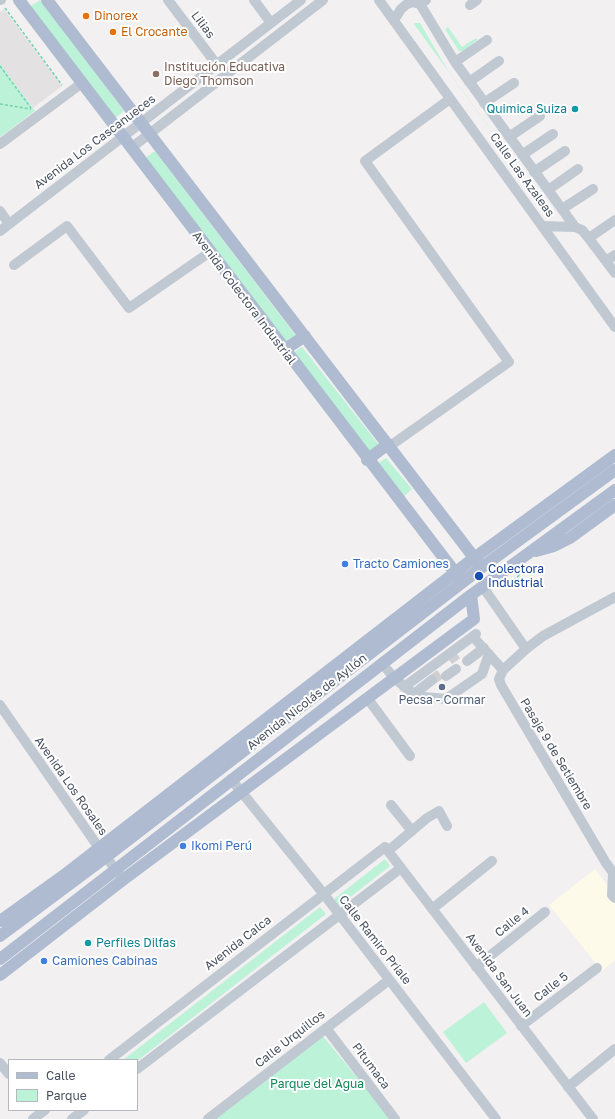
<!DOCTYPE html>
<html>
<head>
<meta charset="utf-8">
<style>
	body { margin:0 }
	#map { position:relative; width:615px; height:1119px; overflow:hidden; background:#f2f0f0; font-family:"Golos Text",sans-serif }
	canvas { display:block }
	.legend { position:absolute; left:8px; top:1059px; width:130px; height:52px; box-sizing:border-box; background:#fff; border:1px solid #b5b9bf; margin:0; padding:5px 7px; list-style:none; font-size:12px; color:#47505e }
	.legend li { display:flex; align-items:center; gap:8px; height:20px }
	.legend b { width:20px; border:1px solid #b5b9bf }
</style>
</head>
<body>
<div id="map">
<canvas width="615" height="1119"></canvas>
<ul class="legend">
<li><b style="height:5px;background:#aebbd0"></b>Calle</li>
<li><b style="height:11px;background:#bcf2d8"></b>Parque</li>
</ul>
</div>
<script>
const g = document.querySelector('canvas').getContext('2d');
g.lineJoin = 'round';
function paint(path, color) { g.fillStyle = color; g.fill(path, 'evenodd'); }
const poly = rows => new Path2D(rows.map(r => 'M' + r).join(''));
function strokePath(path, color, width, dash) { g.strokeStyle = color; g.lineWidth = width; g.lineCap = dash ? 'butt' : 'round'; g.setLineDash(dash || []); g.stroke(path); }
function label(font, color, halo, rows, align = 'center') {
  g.font = font + ' "Golos Text",sans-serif'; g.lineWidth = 4; g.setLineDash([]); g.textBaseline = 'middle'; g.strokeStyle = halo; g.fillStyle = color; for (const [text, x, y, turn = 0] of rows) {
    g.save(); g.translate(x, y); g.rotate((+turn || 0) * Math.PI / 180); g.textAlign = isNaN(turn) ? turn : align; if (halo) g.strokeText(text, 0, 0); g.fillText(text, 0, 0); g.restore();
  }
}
const commercial = poly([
	[595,869,615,895,615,960,602,971,549,905]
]);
const education = poly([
	[4,9,62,86,33,108,0,64,0,12]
]);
const green = poly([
	[40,0,124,111,115,118,29,7],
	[415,23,420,23,447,69,557,221,414,24],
	[448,27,462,47,476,38,477,40,463,51,459,51,445,29],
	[0,64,35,111,0,137],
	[155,151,296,336,289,346,145,158],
	[302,347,379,445,370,454,294,352],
	[386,458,412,489,403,497,379,463],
	[385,859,390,866,339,906,334,899],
	[320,907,326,914,137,1061,123,1060],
	[484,1002,507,1033,466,1063,443,1032],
	[322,1035,391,1119,211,1119]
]);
const minorTunnel = poly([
	[449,660,460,652],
	[432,680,443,672]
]);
const path = poly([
	[5,8,62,85],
	[0,66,31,108],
	[0,104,31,109],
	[509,583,521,574]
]);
const minor = poly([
	[0,0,1,0],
	[168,0,217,65],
	[254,0,271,23],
	[379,0,615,327],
	[420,4,455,62,575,227,582,230,587,236,615,273],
	[470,5,477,0],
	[394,20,401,9,407,4,412,2,420,4,426,0],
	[455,62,487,40],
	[469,82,499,61],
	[484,103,514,83],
	[509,137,540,116],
	[0,144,82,83],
	[131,148,323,0],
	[522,155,553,134],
	[534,172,565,151],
	[548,190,578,169],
	[562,209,593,189],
	[0,211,9,224],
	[543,226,575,227],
	[0,231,301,0],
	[589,238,615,220],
	[606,261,615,255],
	[14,265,67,226,129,308,210,252],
	[390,446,509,362,365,161,450,99],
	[483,587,526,649],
	[615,597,543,636,526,649,503,670,499,679,501,685,606,863,615,875],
	[476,640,503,670],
	[467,661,484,648],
	[382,663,394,678,414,694,424,697,446,699,482,674,489,654],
	[446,676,456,669],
	[404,687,476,634],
	[414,694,432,680],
	[368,699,410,756],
	[0,705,99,848,120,875],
	[231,779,323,893,496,1119],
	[391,805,412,831],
	[388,851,427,818,439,811,447,826],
	[613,873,612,895,615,898],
	[432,909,492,861],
	[476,967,545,912],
	[521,1026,597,968],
	[326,1028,395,1119],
	[109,1060,385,847,593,1119],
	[0,1063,9,1074],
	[137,1069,401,868],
	[568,1087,615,1049],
	[33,1119,45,1110],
	[72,1119,84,1110],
	[208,1119,389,980]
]);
const major = poly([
	[19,0,460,579],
	[47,0,479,564],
	[284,350,305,336],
	[367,460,388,444],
	[536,551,554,546,570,538,615,505],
	[0,921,63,876,474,558,615,455],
	[0,936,106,857,481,568,615,470],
	[0,959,471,595,615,490],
	[0,975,124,879,474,619,471,595]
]);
const markers = [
	[86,16,4,"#e8710a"],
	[113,32,4,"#e8710a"],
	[156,74,4,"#8d6e63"],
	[575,109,4,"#0f9aa8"],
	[345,564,4,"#3f7fe0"],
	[479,576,5,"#1a4fb4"],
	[442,687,4,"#5c6f8a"],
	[183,846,4,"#3f7fe0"],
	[88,943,4,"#0f9aa8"],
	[44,961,4,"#3f7fe0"]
];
const foodNames = [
	["Dinorex",94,16],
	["El Crocante",121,32]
];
const streetNames = [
	["Lilias",203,25,53],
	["Avenida Los Cascanueces",95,142,-37],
	["Calle Las Azaleas",522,175,54],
	["Avenida Colectora Industrial",244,298,53],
	["Avenida Nicolás de Ayllón",307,702,-38],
	["Pasaje 9 de Setiembre",556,754,59],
	["Avenida Los Rosales",71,786,55],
	["Calle 4",512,922,-39],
	["Calle Ramiro Priale",375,940,52],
	["Avenida Calca",238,943,-38],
	["Avenida San Juan",499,975,53],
	["Calle 5",551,987,-38],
	["Calle Urquillos",290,1039,-38],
	["Pitumaca",371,1066,53]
];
const educationNames = [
	["Institución Educativa",164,67],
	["Diego Thomson",164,81]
];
const cultureNames = [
	["Quimica Suiza",567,109],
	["Perfiles Dilfas",96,943,"left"]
];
const shopNames = [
	["Tracto Camiones",353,564],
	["Ikomi Perú",191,846],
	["Camiones Cabinas",52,961]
];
const transitNames = [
	["Colectora",488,569],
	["Industrial",488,583]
];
const serviceNames = [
	["Pecsa - Cormar",442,700]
];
const parkNames = [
	["Parque del Agua",317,1084]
];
paint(commercial, '#fdfae9');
paint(education, '#e3e1e2');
paint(green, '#bcf2d8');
strokePath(minorTunnel, '#d0d0d3', 10, [10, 5]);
strokePath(path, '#73d1af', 1.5, [3, 2]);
strokePath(minor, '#c0c8d2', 10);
strokePath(major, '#aebbd0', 12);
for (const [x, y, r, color] of markers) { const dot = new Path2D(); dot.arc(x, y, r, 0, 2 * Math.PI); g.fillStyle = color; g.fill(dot); strokePath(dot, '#fff', 1.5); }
label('12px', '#c56008', '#fff', foodNames, 'left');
label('12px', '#47505e', '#fff', streetNames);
label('12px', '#785e54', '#fff', educationNames, 'left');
label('12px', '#0d838f', '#fff', cultureNames, 'right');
label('12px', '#366cbe', '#fff', shopNames, 'left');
label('12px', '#164399', '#fff', transitNames, 'left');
label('12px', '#4e5e75', '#fff', serviceNames);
label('12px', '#12855a', '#fff', parkNames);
</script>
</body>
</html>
